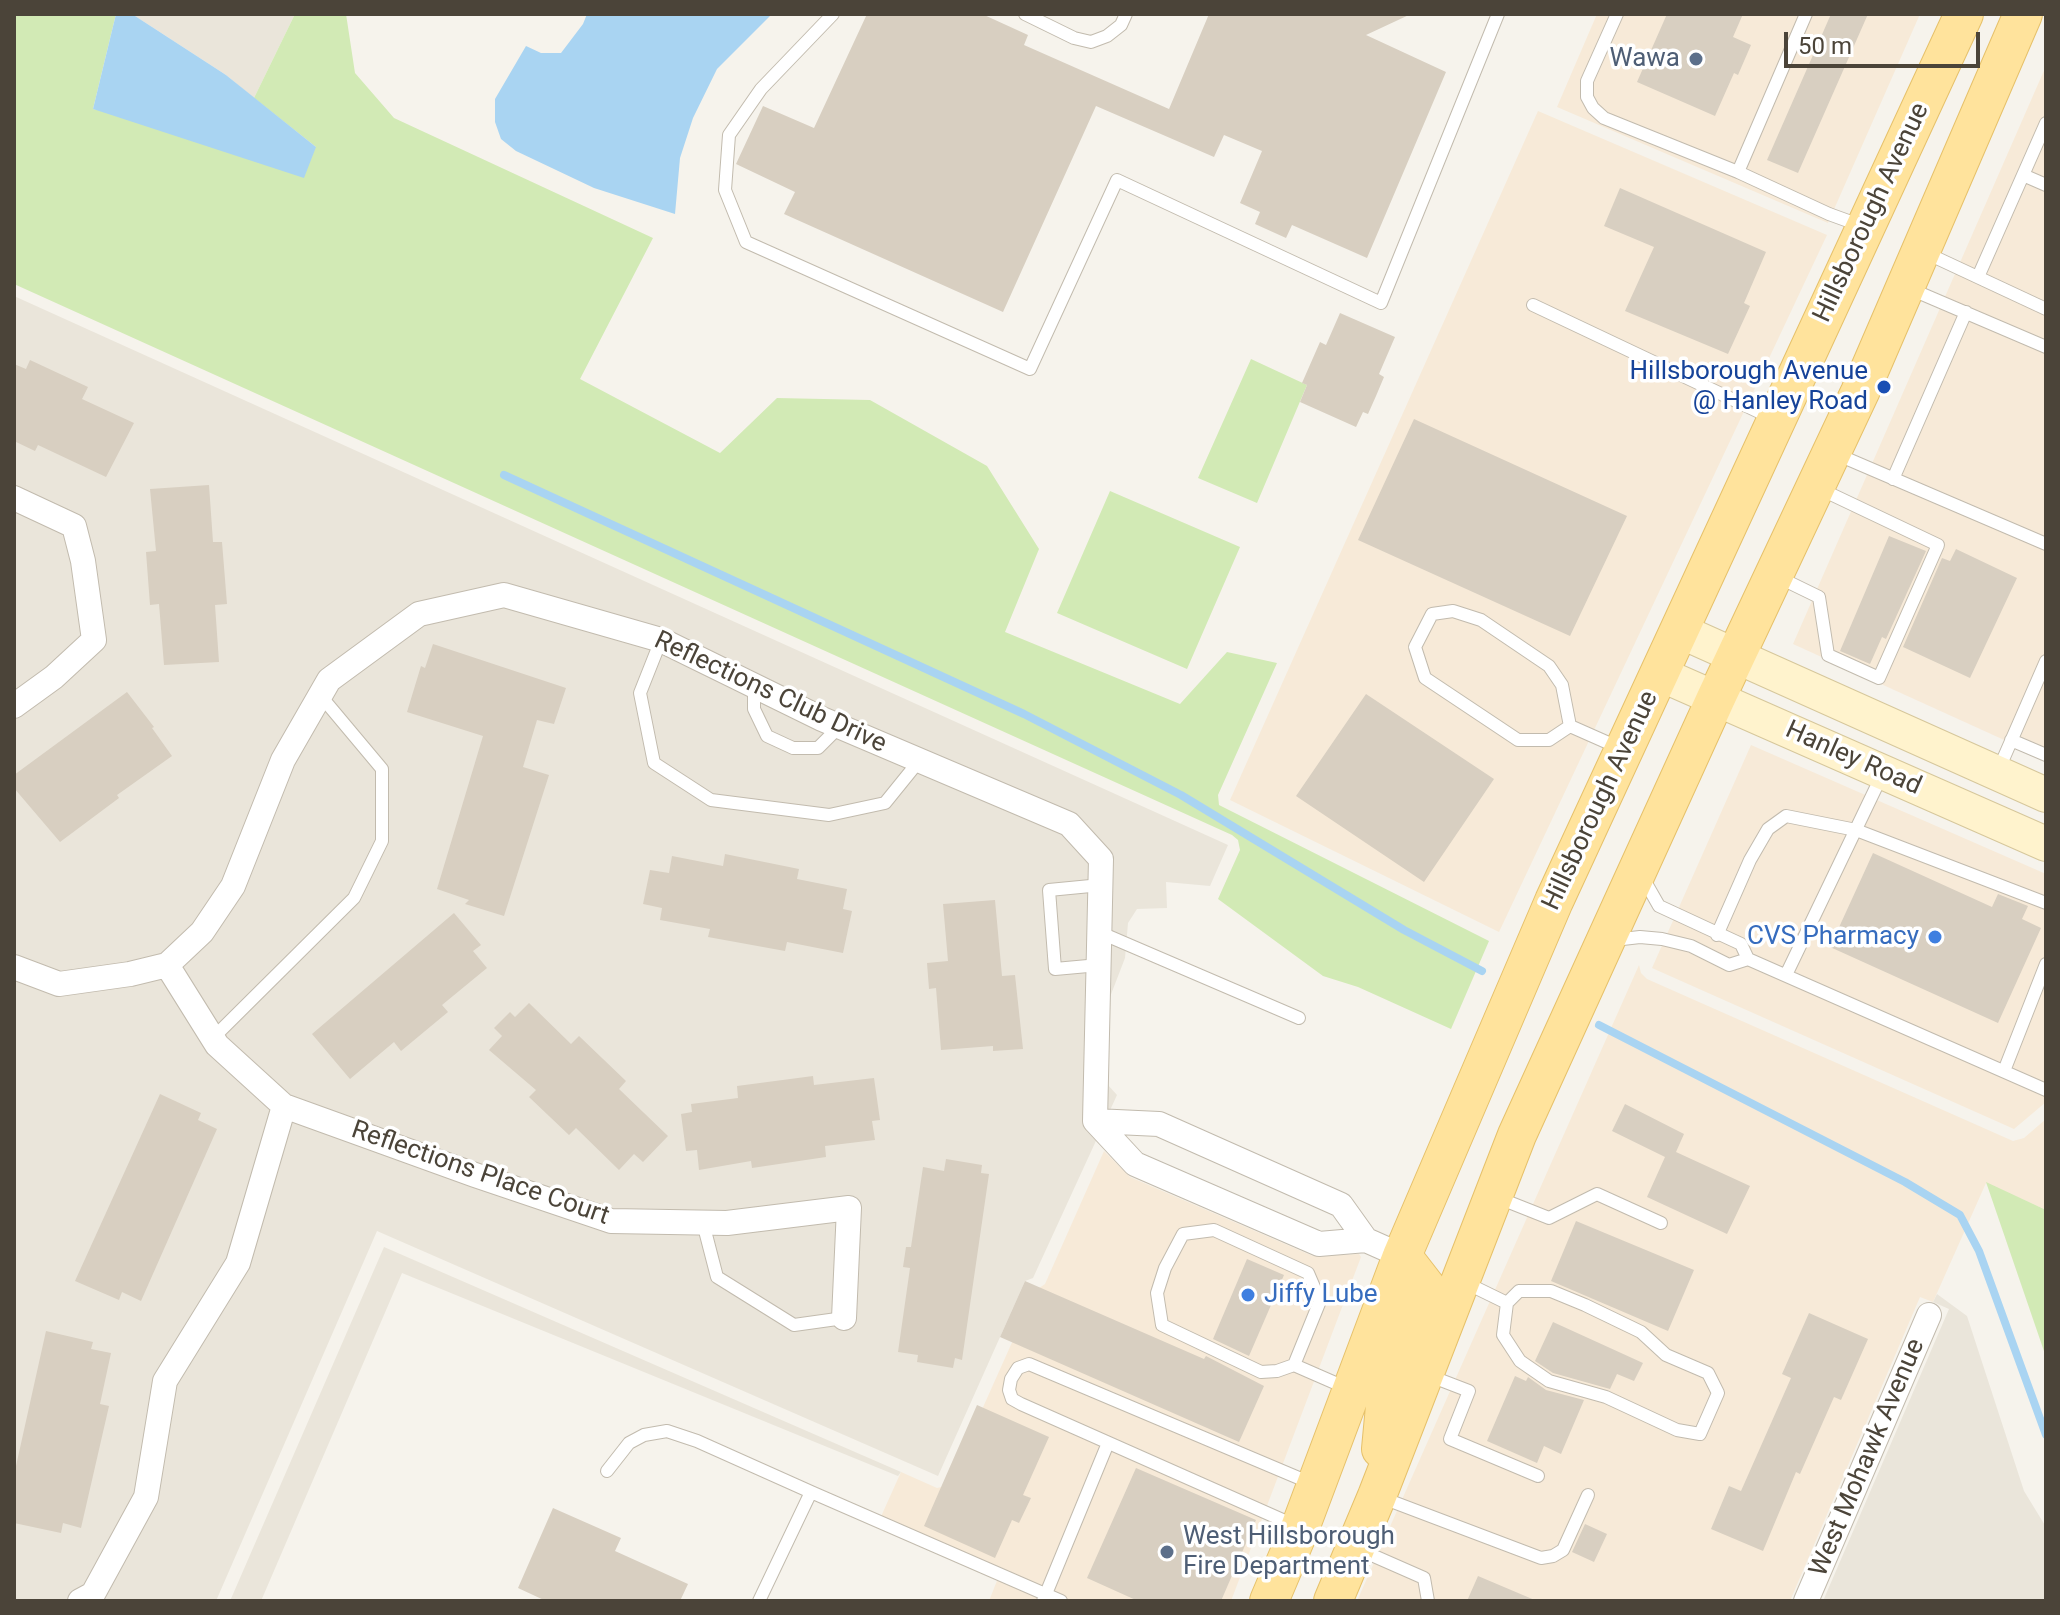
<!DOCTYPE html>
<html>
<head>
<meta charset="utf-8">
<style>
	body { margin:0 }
	#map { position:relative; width:2060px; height:1615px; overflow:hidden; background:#f6f3ec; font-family:Roboto,sans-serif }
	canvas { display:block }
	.frame { position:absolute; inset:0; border:16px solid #4b4439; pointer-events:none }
	.scale { position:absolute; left:1784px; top:32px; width:196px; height:36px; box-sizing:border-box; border:4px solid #4b4439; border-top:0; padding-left:10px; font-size:24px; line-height:28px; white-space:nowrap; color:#4b4439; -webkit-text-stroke:6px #fff; paint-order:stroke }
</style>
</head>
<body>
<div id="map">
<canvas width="2060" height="1615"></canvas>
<div class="frame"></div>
<div class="scale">50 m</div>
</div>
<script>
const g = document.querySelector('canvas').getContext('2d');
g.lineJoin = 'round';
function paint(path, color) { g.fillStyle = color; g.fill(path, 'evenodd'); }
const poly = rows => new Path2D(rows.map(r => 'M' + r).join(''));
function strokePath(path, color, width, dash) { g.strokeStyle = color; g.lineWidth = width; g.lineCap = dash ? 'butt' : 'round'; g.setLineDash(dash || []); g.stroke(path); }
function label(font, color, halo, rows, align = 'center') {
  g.font = font + ' Roboto,sans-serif'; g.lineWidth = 7; g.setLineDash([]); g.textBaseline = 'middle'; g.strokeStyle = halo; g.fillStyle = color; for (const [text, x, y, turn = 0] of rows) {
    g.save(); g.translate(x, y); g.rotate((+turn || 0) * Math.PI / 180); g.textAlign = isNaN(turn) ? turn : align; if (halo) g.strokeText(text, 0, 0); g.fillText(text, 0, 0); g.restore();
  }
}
const residential = poly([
	[132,14,295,14,254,98,226,75],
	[14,296,1228,845,1210,886,1166,882,1167,908,1137,909,1128,923,1125,958,1100,1023,1108,1085,1117,1095,1033,1278,1025,1281,938,1476,377,1231,216,1601,14,1601],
	[384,1247,901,1472,898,1476,402,1273,261,1601,230,1601],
	[1937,1294,1967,1316,2024,1491,2046,1527,2046,1601,1823,1601,1949,1309,1933,1302]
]);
const commercial = poly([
	[1597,14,1920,14,1828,223,1557,107],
	[2046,66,2046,759,1793,644],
	[1538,111,1827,235,1499,932,1230,800],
	[1751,745,2046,874,2046,1102,2014,1129,1652,968],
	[1639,965,1641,973,1647,979,2013,1141,2024,1138,2046,1119,2046,1210,1986,1183,1933,1302,1920,1297,1790,1601,1357,1601],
	[1104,1151,1130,1177,1313,1256,1359,1254,1361,1257,1231,1601,989,1601,1002,1568,879,1521,901,1472,937,1488,945,1486,950,1481,1035,1291,1045,1284]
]);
const green = poly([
	[14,14,116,14,93,109,316,147,254,98,295,14,346,14,355,73,394,118,653,238,580,379,720,453,777,398,870,400,987,466,1039,549,1005,632,1180,704,1227,652,1277,663,1218,795,1219,805,1489,941,1451,1029,1358,987,1323,976,1218,899,1240,850,1238,840,1232,835,14,284],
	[1251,359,1307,385,1257,503,1198,478],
	[1110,491,1240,547,1187,669,1057,613],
	[1986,1182,2046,1210,2046,1357]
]);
const water = poly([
	[116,14,132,14,226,75,316,147,304,178,93,109],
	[587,14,772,14,717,69,693,118,680,158,675,214,594,188,516,151,501,139,495,122,495,99,526,46,541,53,561,53,583,24]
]);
const stream = poly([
	[504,475,1024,714,1181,795,1404,930,1482,971],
	[1599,1025,1905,1182,1960,1215,1979,1251,2046,1435]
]);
const building = poly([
	[867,14,982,14,1028,35,1024,45,1169,109,1209,14,1411,14,1366,35,1446,72,1367,258,1292,225,1286,238,1255,224,1260,212,1240,203,1262,151,1224,135,1214,157,1096,106,1003,312,784,214,795,192,736,164,763,106,814,128],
	[1667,14,1743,14,1733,37,1751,45,1738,75,1734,73,1715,116,1637,82],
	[1831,14,1868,14,1798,173,1767,160],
	[1620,188,1766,252,1744,303,1750,306,1728,354,1625,311,1654,247,1604,226],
	[1340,313,1395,337,1379,374,1384,377,1376,396,1368,414,1363,412,1356,427,1300,402,1307,385,1302,383,1320,342,1326,345],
	[30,360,88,387,82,399,134,423,106,477,38,445,35,451,14,441,14,364,26,369],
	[1414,419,1627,516,1570,636,1358,540],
	[209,485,213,542,222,542,227,604,215,605,219,662,164,665,159,604,150,605,146,552,156,551,150,489],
	[1889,536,1926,551,1886,639,1882,637,1870,664,1840,651],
	[1956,549,2017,578,1970,678,1903,647,1942,558,1950,561],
	[433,644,566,688,554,724,537,720,523,767,549,775,504,916,465,904,469,900,437,889,483,736,407,712,421,666,425,668],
	[127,692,154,727,152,728,172,756,117,795,119,798,60,842,14,788,14,775],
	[1366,694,1494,779,1424,882,1296,796],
	[1873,853,1992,907,1998,894,2028,906,2022,919,2041,928,1998,1023,1830,947],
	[725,854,799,869,797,879,847,889,843,909,852,911,843,953,787,942,785,951,708,937,710,929,660,920,662,908,643,904,650,870,669,873,672,856,723,866],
	[995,900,1002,976,1015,975,1023,1049,993,1051,993,1046,941,1050,936,988,929,989,927,963,948,961,943,904],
	[454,913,481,945,473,951,487,968,442,1005,448,1012,401,1051,394,1042,350,1079,312,1034],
	[529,1003,571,1044,579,1036,626,1081,619,1089,668,1136,643,1162,634,1154,619,1170,576,1128,569,1135,529,1097,536,1090,489,1050,502,1036,494,1028,510,1012,515,1017],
	[813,1076,814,1085,874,1078,880,1120,872,1121,875,1140,825,1146,826,1157,752,1168,751,1161,699,1170,697,1150,686,1151,681,1114,692,1112,691,1104,738,1098,737,1086],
	[160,1094,201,1113,198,1120,217,1129,141,1301,122,1292,119,1300,75,1281],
	[1625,1104,1684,1134,1676,1152,1750,1186,1727,1234,1647,1197,1665,1157,1612,1131],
	[946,1159,982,1165,981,1173,989,1174,962,1360,955,1358,953,1368,917,1362,918,1355,898,1352,910,1268,903,1267,906,1247,911,1247,923,1167,944,1171],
	[1576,1221,1694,1270,1668,1331,1551,1281],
	[1247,1259,1284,1275,1249,1356,1213,1339],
	[1025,1281,1204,1359,1206,1356,1264,1386,1239,1442,1000,1337],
	[1809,1313,1868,1339,1841,1400,1834,1397,1800,1474,1796,1472,1763,1551,1711,1529,1729,1486,1741,1491,1791,1378,1782,1374],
	[1553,1322,1643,1363,1634,1381,1617,1374,1610,1389,1553,1373,1535,1361],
	[46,1331,93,1342,91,1349,111,1353,100,1404,109,1406,81,1528,63,1523,61,1533,14,1523,14,1475],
	[1515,1376,1526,1381,1528,1377,1546,1390,1584,1400,1561,1454,1544,1446,1537,1463,1487,1441],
	[977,1405,1049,1437,1023,1495,1031,1498,1019,1523,1012,1520,995,1558,924,1526],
	[1136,1468,1256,1520,1221,1601,1138,1601,1087,1578],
	[553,1508,621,1538,615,1551,688,1584,680,1601,546,1601,518,1588],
	[1585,1524,1607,1534,1594,1562,1572,1552],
	[1478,1576,1537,1601,1467,1601]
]);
const lane = poly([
	[833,14,761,89,729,135,725,190,746,242,1030,369,1117,180,1381,303,1498,14],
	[1025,14,1074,38,1091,42,1107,36,1121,25,1126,14],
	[1617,14,1587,81,1587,97,1593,108,1604,118,1738,172,1829,214,1862,226],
	[1738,172,1806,14],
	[2023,175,2046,185],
	[1926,253,2046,309],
	[1978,277,2046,123],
	[1908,288,2046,347],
	[1533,305,1774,419],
	[1836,454,2046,544],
	[1893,479,1966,312],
	[1778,577,1819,597,1828,655,1879,678,1938,545,1818,488],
	[1453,611,1481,620,1549,666,1562,685,1570,726,1549,740,1518,740,1425,678,1415,647,1432,614,1453,611],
	[661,640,640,693,654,763,711,800,829,815,885,803,919,761],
	[754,686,754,709,767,736,793,748,818,748,839,727],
	[1570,726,1622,749],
	[2011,740,2046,755],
	[1998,771,2046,661],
	[1643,878,1659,906,1741,944,1748,959,2046,1090],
	[1101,933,1299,1018],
	[1717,935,1750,860,1768,829,1786,816,1856,830,2046,903],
	[1614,940,1640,937,1662,939,1691,946,1729,965,1748,959],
	[1099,965,1055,969,1049,890,1101,885],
	[1786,975,1882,775],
	[213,1038,354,898,382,841,382,769,320,695],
	[2004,1071,2046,964],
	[1496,1197,1549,1218,1597,1194,1661,1223],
	[703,1223,717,1277,794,1325,844,1318],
	[1464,1282,1507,1303],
	[1519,1291,1551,1291,1585,1305,1641,1332,1666,1355,1708,1373,1718,1393,1700,1434,1677,1430,1606,1397,1549,1381,1520,1361,1503,1335,1507,1303,1519,1291],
	[1294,1365,1320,1301,1308,1273,1214,1230,1183,1234,1165,1268,1157,1293,1162,1325,1261,1372,1277,1371,1294,1365,1349,1389],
	[1430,1376,1469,1391,1450,1439,1538,1476],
	[607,1471,629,1443,644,1435,667,1431,697,1441,811,1492,759,1601],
	[811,1492,1061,1601],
	[1380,1497,1541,1558,1553,1556,1563,1550,1588,1495],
	[1296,1526,1021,1404,1012,1399,1009,1390,1011,1379,1018,1368,1029,1364,1313,1484],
	[1358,1549,1424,1578,1428,1601],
	[1043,1601,1108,1443]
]);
const street = poly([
	[14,498,74,526,83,561,94,640,54,677,14,706],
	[167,965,217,1045,284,1106,475,1175,611,1221,727,1223,849,1208,844,1318],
	[14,967,59,984,130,974,167,965,202,932,233,886,283,760,329,680,419,614,504,595,661,640,822,719,1069,824,1101,859,1095,1121,1135,1164,1319,1244,1366,1240,1402,1256],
	[1095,1121,1159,1124,1341,1205,1366,1240],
	[80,1601,93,1594,146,1497,165,1381,238,1263,284,1106],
	[1806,1601,1929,1315]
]);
const secondary = poly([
	[1680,631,2046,795],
	[1660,674,2046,844]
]);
const primary = poly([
	[1381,1449,1386,1396,1426,1287,1402,1256],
	[1269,1601,1300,1528,1402,1256,1554,901,1964,14],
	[1333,1601,1377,1496,1517,1135,1716,698,1860,392,2023,14]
]);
const markers = [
	[1696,59,8,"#5c6f8a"],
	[1884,387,8,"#1a4fb4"],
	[1935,937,8,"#3f7fe0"],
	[1248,1295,8,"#3f7fe0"],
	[1167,1552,8,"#5c6f8a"]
];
const serviceNames = [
	["Wawa",1680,59],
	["West Hillsborough",1183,1537,"left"],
	["Fire Department",1183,1567,"left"]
];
const streetNames = [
	["Hillsborough Avenue",1872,213,-65],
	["Reflections Club Drive",770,693,25],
	["Hanley Road",1853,759,24],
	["Hillsborough Avenue",1601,801,-65],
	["Reflections Place Court",480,1174,19],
	["West Mohawk Avenue",1868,1458,-67]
];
const transitNames = [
	["Hillsborough Avenue",1868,372],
	["@ Hanley Road",1868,402]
];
const shopNames = [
	["CVS Pharmacy",1919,937],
	["Jiffy Lube",1264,1295,"left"]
];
paint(residential, '#eae5da');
paint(commercial, '#f7ead8');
paint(green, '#d2eab5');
paint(water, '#a9d4f2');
strokePath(stream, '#a9d4f2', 8);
paint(building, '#d8cfc1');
strokePath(lane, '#c2bbae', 14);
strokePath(street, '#c2bbae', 26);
strokePath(secondary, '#d6c79b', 36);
strokePath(primary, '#e6c16a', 40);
strokePath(lane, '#fff', 12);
strokePath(street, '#fff', 24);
strokePath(secondary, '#fff3cd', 34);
strokePath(primary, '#ffe39c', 38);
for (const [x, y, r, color] of markers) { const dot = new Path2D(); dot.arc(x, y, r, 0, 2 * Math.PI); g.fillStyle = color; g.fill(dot); strokePath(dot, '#fff', 3); }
label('26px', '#4e5e75', '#fff', serviceNames, 'right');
label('26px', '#4b4439', '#fff', streetNames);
label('26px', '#164399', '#fff', transitNames, 'right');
label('26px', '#366cbe', '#fff', shopNames, 'right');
</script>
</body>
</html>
